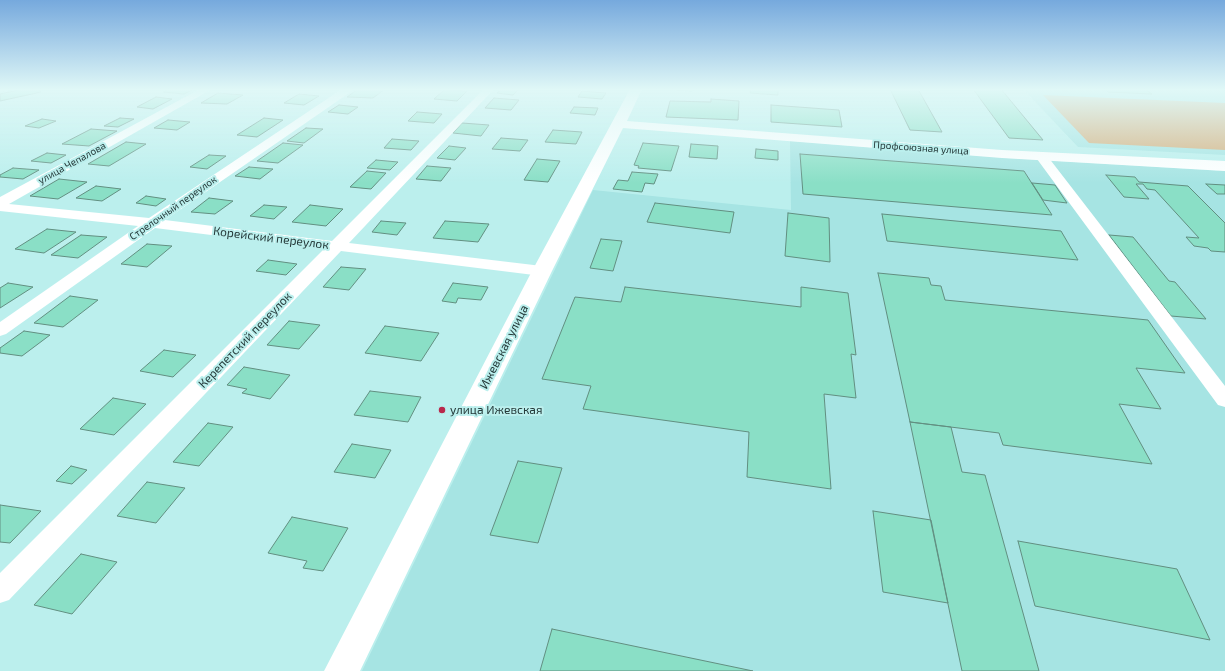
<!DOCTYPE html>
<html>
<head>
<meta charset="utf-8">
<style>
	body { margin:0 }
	canvas { display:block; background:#bbefed }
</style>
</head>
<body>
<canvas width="1225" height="671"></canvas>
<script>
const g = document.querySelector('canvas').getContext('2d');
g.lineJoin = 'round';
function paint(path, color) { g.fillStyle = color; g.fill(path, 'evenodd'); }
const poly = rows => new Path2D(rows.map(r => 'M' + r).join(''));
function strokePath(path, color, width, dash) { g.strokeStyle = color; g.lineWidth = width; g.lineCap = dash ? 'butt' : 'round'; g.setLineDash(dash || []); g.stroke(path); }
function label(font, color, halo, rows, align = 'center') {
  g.font = font + ' "Exo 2",sans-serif'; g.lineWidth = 4; g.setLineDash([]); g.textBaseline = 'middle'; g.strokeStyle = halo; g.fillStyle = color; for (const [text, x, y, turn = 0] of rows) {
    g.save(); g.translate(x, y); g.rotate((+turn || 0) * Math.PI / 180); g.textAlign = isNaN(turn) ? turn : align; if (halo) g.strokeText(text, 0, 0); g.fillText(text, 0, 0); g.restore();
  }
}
const built = poly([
	[1023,89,1225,89,1225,155,1078,147],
	[790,141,1006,158,1225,171,1225,671,362,671,593,190,791,210]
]);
const green = poly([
	[1043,95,1225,103,1225,150,1089,143]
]);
const building = poly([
	[23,89,38,89,41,92,0,101,0,94,23,89],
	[169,89,194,89,184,94,163,92,169,89],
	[358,89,385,89,373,98,347,97,358,89],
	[502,89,519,89,513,95,497,93,502,89],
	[673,89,694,89,693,91,673,90,673,89],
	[751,89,778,89,778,95,750,93,751,89],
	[890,89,918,89,942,132,910,130,890,89],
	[973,89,1001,89,1043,140,1009,138,973,89],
	[1105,89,1145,89,1152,94,1108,92,1105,89],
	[444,90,467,91,457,101,434,99,444,90],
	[582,91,606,93,602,99,578,97,582,91],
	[218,93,243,95,227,104,201,103,218,93],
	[299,94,319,96,304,105,284,103,299,94],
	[156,97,172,99,153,109,137,107,156,97],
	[494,98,519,100,511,110,485,108,494,98],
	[711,99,739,101,738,120,666,117,670,101,711,102,711,99],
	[339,105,358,107,348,114,328,112,339,105],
	[771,105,839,110,842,127,771,122,771,105],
	[574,107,598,108,595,115,570,113,574,107],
	[417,112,442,114,434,123,408,121,417,112],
	[120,118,134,119,118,127,104,126,120,118],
	[264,118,283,120,257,137,237,135,264,118],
	[42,119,56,121,39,128,25,126,42,119],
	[168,120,190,122,177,130,154,128,168,120],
	[462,123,489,125,481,136,453,133,462,123],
	[306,128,323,129,304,143,287,141,306,128],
	[91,129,117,131,89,146,62,144,91,129],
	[553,130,582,132,576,144,545,142,553,130],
	[501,138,528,140,520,151,492,149,501,138],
	[392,139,419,141,411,150,384,148,392,139],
	[126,142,146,144,109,166,88,164,126,142],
	[283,143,303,145,278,163,257,161,283,143],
	[643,143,679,146,671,171,638,168,639,166,634,165,643,143],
	[691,144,718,146,717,159,689,157,691,144],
	[449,146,466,148,455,160,437,158,449,146],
	[756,149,778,151,778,160,755,158,756,149],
	[47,153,66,155,51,163,31,161,47,153],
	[800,154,1024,171,1052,215,803,194,800,154],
	[209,155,226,156,207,169,190,167,209,155],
	[537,159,560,161,548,182,524,180,537,159],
	[376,160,398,162,390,170,367,168,376,160],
	[427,166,451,168,441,181,416,179,427,166],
	[249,167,273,169,260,179,235,176,249,167],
	[13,168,39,170,23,179,0,177,0,175,13,168],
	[367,171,386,173,371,189,350,187,367,171],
	[632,172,658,174,654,184,645,183,642,192,613,189,618,180,628,181,632,172],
	[1106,175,1135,177,1139,182,1188,186,1225,223,1225,252,1211,251,1208,248,1194,246,1186,237,1199,238,1155,190,1147,189,1143,184,1136,184,1149,199,1124,197,1106,175],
	[59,179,87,182,58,199,30,196,59,179],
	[1032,183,1055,185,1067,203,1043,200,1032,183],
	[1206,184,1225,185,1225,194,1217,194,1206,184],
	[96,186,121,189,102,201,76,198,96,186],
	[146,196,166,199,156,206,136,203,146,196],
	[209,198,233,201,215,214,191,212,209,198],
	[655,203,734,212,730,233,647,222,655,203],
	[264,205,287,207,274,219,250,216,264,205],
	[310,205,343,209,326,226,292,222,310,205],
	[788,213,829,218,830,262,785,256,788,213],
	[882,214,1061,231,1078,260,887,241,882,214],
	[381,221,406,223,397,235,372,232,381,221],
	[445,221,489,224,478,242,433,238,445,221],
	[47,229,76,232,44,253,15,249,47,229],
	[81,235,107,237,78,258,51,255,81,235],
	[1109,235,1133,237,1169,281,1175,282,1206,319,1171,316,1109,235],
	[601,239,622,241,613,271,590,268,601,239],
	[147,244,172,246,147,267,121,264,147,244],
	[268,260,297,264,286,275,256,271,268,260],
	[341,267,366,269,349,290,323,287,341,267],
	[878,273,929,278,931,285,941,286,945,300,1148,320,1185,373,1136,368,1161,409,1119,404,1152,464,1003,445,999,433,910,422,878,273],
	[8,283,33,287,0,308,0,288,8,283],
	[453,283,488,287,481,300,458,298,456,303,442,301,453,283],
	[625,287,801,307,801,287,848,293,856,355,851,354,856,398,824,394,831,489,747,477,749,432,583,409,591,386,542,379,575,297,621,302,625,287],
	[70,296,98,300,63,327,34,323,70,296],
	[289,321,320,325,299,349,267,345,289,321],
	[385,326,439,333,421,361,365,353,385,326],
	[24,331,50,335,22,356,0,353,0,348,24,331],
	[164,350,196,355,173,377,140,371,164,350],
	[244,367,290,375,270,399,242,393,247,389,227,385,244,367],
	[370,391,421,397,408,422,354,415,370,391],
	[113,398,146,404,114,435,80,429,113,398],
	[910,422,951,427,962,472,985,475,1039,671,962,671,910,422],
	[208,423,233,427,199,466,173,462,208,423],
	[352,444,391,450,375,478,334,472,352,444],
	[518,461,562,468,538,543,490,535,518,461],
	[71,466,87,470,72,484,56,481,71,466],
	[147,482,185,488,156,523,117,516,147,482],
	[0,505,41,511,10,543,0,542,0,505],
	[873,511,931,520,948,603,883,592,873,511],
	[292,517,348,528,323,571,303,568,307,561,268,553,292,517],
	[1018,541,1177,569,1210,640,1035,606,1018,541],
	[81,554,117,562,72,614,34,605,81,554],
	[552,629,753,671,540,671,552,629]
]);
const minor = poly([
	[0,89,8,89,7,91,0,92,0,89],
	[200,89,212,89,9,204,149,218,342,89,353,89,352,91,165,220,332,241,484,89,494,89,349,243,542,266,548,268,550,271,548,274,542,276,341,251,9,600,0,603,0,573,324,249,155,228,6,334,0,336,0,322,138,226,0,211,0,197,200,89],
	[1041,152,1045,153,1225,386,1225,407,1218,405,1037,159,1035,156,1037,153,1041,152]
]);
const secondary = poly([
	[630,89,642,89,627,121,1002,150,1225,161,1225,171,1002,158,623,128,552,271,360,671,324,671,532,271,630,89]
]);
const markers = [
	[442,410,4,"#b9284b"]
];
const farStreetnames = [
	["Профсоюзная улица",921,148,4],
	["улица Чепалова",72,163,-29],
	["Стрелочный переулок",173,208,-35]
];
const streetNames = [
	["Корейский переулок",271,238,7],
	["Керепетский переулок",245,340,-46],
	["Ижевская улица",504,347,-63]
];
const poiNames = [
	["улица Ижевская",450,410]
];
paint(built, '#a6e4e3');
paint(green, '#d6ae7b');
paint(building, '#8adfc6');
strokePath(building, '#628f81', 1);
paint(minor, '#fff');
paint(secondary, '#fff');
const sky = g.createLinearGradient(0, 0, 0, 183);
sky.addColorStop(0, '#76a9dd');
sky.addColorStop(0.49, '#e0f8f7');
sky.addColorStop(1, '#e0f8f700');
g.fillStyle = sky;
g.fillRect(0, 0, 1225, 183);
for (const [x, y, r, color] of markers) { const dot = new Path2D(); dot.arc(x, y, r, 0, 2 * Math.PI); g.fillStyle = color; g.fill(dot); strokePath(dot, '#bbefed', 1.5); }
label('10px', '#243939', '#bbefed', farStreetnames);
label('12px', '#243939', '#bbefed', streetNames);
label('12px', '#243939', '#bbefed', poiNames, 'left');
</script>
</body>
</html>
